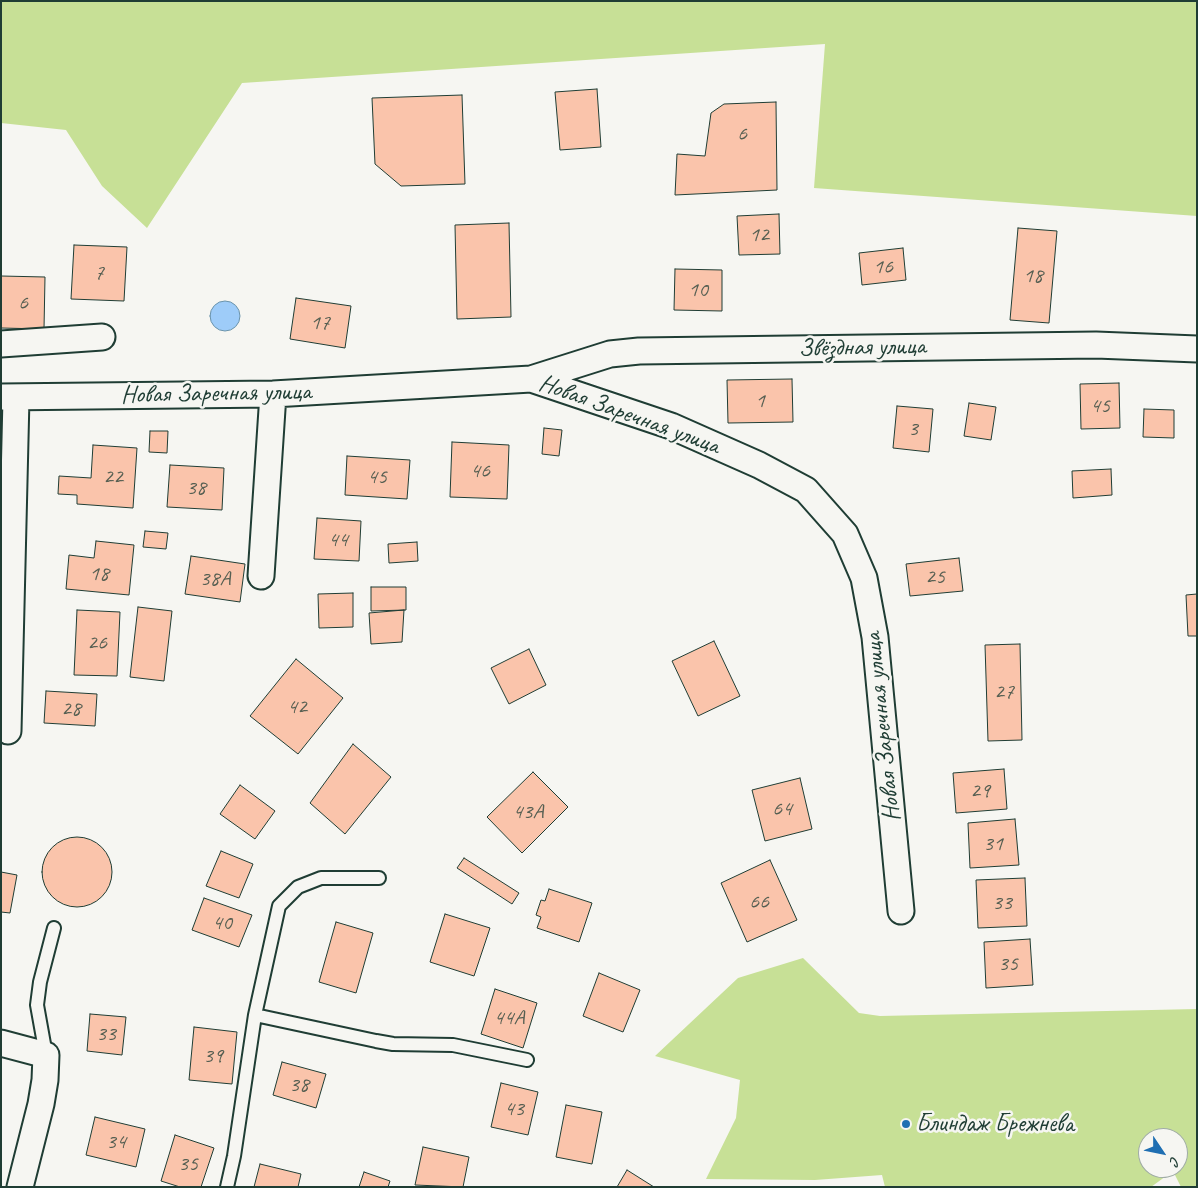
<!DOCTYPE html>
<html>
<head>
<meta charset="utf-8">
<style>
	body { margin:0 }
	#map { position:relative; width:1198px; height:1188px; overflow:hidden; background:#f6f6f2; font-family:Caveat,sans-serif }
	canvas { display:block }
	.frame { position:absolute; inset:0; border:2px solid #1f3d34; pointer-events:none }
	.north { position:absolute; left:1138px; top:1128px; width:50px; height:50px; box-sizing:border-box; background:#f6f6f2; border:1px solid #a0aca6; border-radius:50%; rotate:124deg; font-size:14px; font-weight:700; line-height:20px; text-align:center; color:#1f3d34 }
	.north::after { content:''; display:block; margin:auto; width:18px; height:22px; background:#1f6fb2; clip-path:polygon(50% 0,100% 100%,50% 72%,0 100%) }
</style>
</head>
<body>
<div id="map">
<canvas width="1198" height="1188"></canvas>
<div class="frame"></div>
<div class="north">С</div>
</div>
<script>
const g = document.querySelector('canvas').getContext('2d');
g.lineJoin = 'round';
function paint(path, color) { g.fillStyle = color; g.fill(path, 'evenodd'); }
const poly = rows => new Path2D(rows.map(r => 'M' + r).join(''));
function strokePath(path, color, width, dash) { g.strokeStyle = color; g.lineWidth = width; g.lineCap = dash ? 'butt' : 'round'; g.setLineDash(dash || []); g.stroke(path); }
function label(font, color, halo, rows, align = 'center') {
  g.font = font + ' Caveat,sans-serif'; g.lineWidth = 5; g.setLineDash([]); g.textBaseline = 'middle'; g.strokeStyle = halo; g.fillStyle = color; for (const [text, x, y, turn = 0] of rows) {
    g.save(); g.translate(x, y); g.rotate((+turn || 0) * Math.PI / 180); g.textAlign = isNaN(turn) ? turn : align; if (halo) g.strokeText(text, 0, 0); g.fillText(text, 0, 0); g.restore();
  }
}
const green = poly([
	[1,1,1197,1,1197,216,814,188,825,44,242,83,147,228,102,186,66,130,1,123],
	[803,958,859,1013,880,1016,1197,1009,1197,1187,1181,1187,1173,1171,1151,1187,885,1187,882,1175,815,1180,706,1179,736,1118,740,1080,655,1056,738,978],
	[1148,1138,1178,1138,1178,1168,1148,1168]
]);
const water = poly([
	'210 316a15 15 0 1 1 30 0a15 15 0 1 1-30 0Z'
]);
const building = poly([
	[597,89,601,147,560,150,555,92,597,89],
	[462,95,465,184,401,186,375,164,372,98,462,95],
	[776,102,777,190,675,195,677,154,705,156,711,113,724,104,776,102],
	[779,214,780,254,739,255,737,216,779,214],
	[509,223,511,317,457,319,455,225,509,223],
	[1018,228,1057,231,1049,323,1010,320,1018,228],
	[74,245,127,247,124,301,71,299,74,245],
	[903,248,906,280,862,285,859,253,903,248],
	[675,269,722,270,722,311,674,310,675,269],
	[1,276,45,277,44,329,1,328,1,276],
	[296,298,351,306,345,348,290,339,296,298],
	[792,379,793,422,728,423,727,380,792,379],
	[1119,383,1120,428,1081,429,1080,384,1119,383],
	[969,403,996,407,991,440,964,436,969,403],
	[897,406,933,409,929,452,893,448,897,406],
	[1144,409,1174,410,1174,438,1143,437,1144,409],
	[544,428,562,430,559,456,542,454,544,428],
	[150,431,168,431,167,453,149,452,150,431],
	[452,442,509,445,507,499,450,497,452,442],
	[93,445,137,448,133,508,77,504,77,495,58,494,59,476,91,478,93,445],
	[347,456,410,460,407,499,345,495,347,456],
	[170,465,224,468,222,510,167,507,170,465],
	[1111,469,1112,495,1073,498,1072,471,1111,469],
	[317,518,361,521,359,561,314,559,317,518],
	[145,531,168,533,166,549,143,547,145,531],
	[96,541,134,545,129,595,66,589,69,555,94,558,96,541],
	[417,542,418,561,389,563,388,544,417,542],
	[191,556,245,564,240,602,185,594,191,556],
	[959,558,963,591,910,596,906,564,959,558],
	[371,587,406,587,406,610,371,611,371,587],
	[353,593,353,627,319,628,318,594,353,593],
	[1197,594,1197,636,1188,636,1186,595,1197,594],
	[138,607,172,611,164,681,130,677,138,607],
	[77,610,120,612,117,676,74,675,77,610],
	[404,610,402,642,371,644,369,613,404,610],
	[714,641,740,696,698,716,672,661,714,641],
	[1020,644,1022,740,988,741,985,645,1020,644],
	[529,649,546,685,509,704,491,668,529,649],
	[296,659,343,698,298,754,250,716,296,659],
	[46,691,97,694,95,726,44,723,46,691],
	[353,744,391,777,345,834,310,803,353,744],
	[1004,769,1007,809,956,813,953,773,1004,769],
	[533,772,568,807,522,853,487,817,533,772],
	[800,778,812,829,765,841,752,790,800,778],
	[240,785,275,811,255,839,220,814,240,785],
	[1015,819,1019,865,970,868,968,823,1015,819],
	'42 872a35 35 0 1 1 70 0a35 35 0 1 1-70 0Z',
	[221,851,253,864,239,898,206,886,221,851],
	[464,858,519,893,512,904,457,868,464,858],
	[770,860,797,920,747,942,721,883,770,860],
	[1,872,17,875,10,913,1,912,1,872],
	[1025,878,1027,926,978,928,976,880,1025,878],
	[549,889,592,903,579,942,537,928,541,917,536,915,541,900,545,901,549,889],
	[204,898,252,915,239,947,192,930,204,898],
	[445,914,490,928,474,976,430,962,445,914],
	[336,922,373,933,356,993,319,982,336,922],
	[1030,939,1033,985,986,988,984,942,1030,939],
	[599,973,640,990,623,1032,583,1016,599,973],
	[495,989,537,1003,523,1048,481,1034,495,989],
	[90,1014,126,1017,122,1055,87,1051,90,1014],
	[194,1027,237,1032,232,1084,189,1080,194,1027],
	[282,1062,326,1074,316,1108,273,1095,282,1062],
	[501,1083,538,1092,528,1135,491,1127,501,1083],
	[566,1105,602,1112,592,1164,556,1157,566,1105],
	[95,1117,145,1129,136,1167,86,1155,95,1117],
	[175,1135,214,1148,201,1187,180,1187,161,1181,175,1135],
	[423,1147,469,1157,463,1187,415,1185,423,1147],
	[260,1164,301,1174,298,1187,254,1187,260,1164],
	[627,1170,654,1187,617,1187,627,1170],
	[364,1172,390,1181,388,1187,359,1187,364,1172]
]);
const service = poly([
	[255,1015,376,1041,393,1044,453,1045,527,1060],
	[46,1055,37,1005,40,982,54,928],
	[227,1187,234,1156,255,1015,279,906,298,887,321,878,379,878]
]);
const minor = poly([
	[1,344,102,337],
	[531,379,610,354,639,351,1096,345,1197,349],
	[1,397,273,394,531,379,671,426,759,465,806,490,845,534,864,578,875,637,901,911],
	[261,576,273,394],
	[8,731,16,398],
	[1,1043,46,1055,45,1080,41,1104,20,1187]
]);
const markers = [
	[906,1124,5,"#1f6fb2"]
];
const numberNames = [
	["6",742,134],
	["12",759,235],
	["16",883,267],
	["7",99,273],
	["18",1033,276],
	["10",698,290],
	["6",23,303],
	["17",320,323],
	["1",760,401],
	["45",1100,406],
	["3",913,429],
	["46",480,471],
	["22",113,477],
	["45",377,477],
	["38",196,488],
	["44",338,540],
	["18",99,574],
	["25",935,577],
	["38А",215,579],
	["26",97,643],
	["27",1004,692],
	["42",297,707],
	["28",71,709],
	["29",980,791],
	["64",782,809],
	["43А",528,812],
	["31",993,844],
	["66",759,902],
	["33",1002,903],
	["40",222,923],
	["35",1008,964],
	["44А",509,1018],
	["33",106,1034],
	["39",213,1056],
	["38",299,1085],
	["43",514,1109],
	["34",116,1142],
	["35",188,1164]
];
const streetNames = [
	["Звёздная улица",862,348,-1],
	["Новая Заречная улица",216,394,-1],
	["Новая Заречная улица",629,415,20],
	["Новая Заречная улица",883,727,-96]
];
const poiNames = [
	["Блиндаж Брежнева",916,1124]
];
paint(green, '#c7e096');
paint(water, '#9eccf9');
strokePath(water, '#6b93aa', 1);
paint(building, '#fac4ab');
strokePath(building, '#1f3d34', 1);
strokePath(service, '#1f3d34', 16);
strokePath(minor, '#1f3d34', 29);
strokePath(service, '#f6f6f2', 12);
strokePath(minor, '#f6f6f2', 25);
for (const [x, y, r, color] of markers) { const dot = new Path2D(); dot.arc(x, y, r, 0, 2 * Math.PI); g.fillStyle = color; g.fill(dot); strokePath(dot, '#f6f6f2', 2); }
label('22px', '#565f52', null, numberNames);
label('25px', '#1f3d34', '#f6f6f2', streetNames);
label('25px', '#1f3d34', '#f6f6f2', poiNames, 'left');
</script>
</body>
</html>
